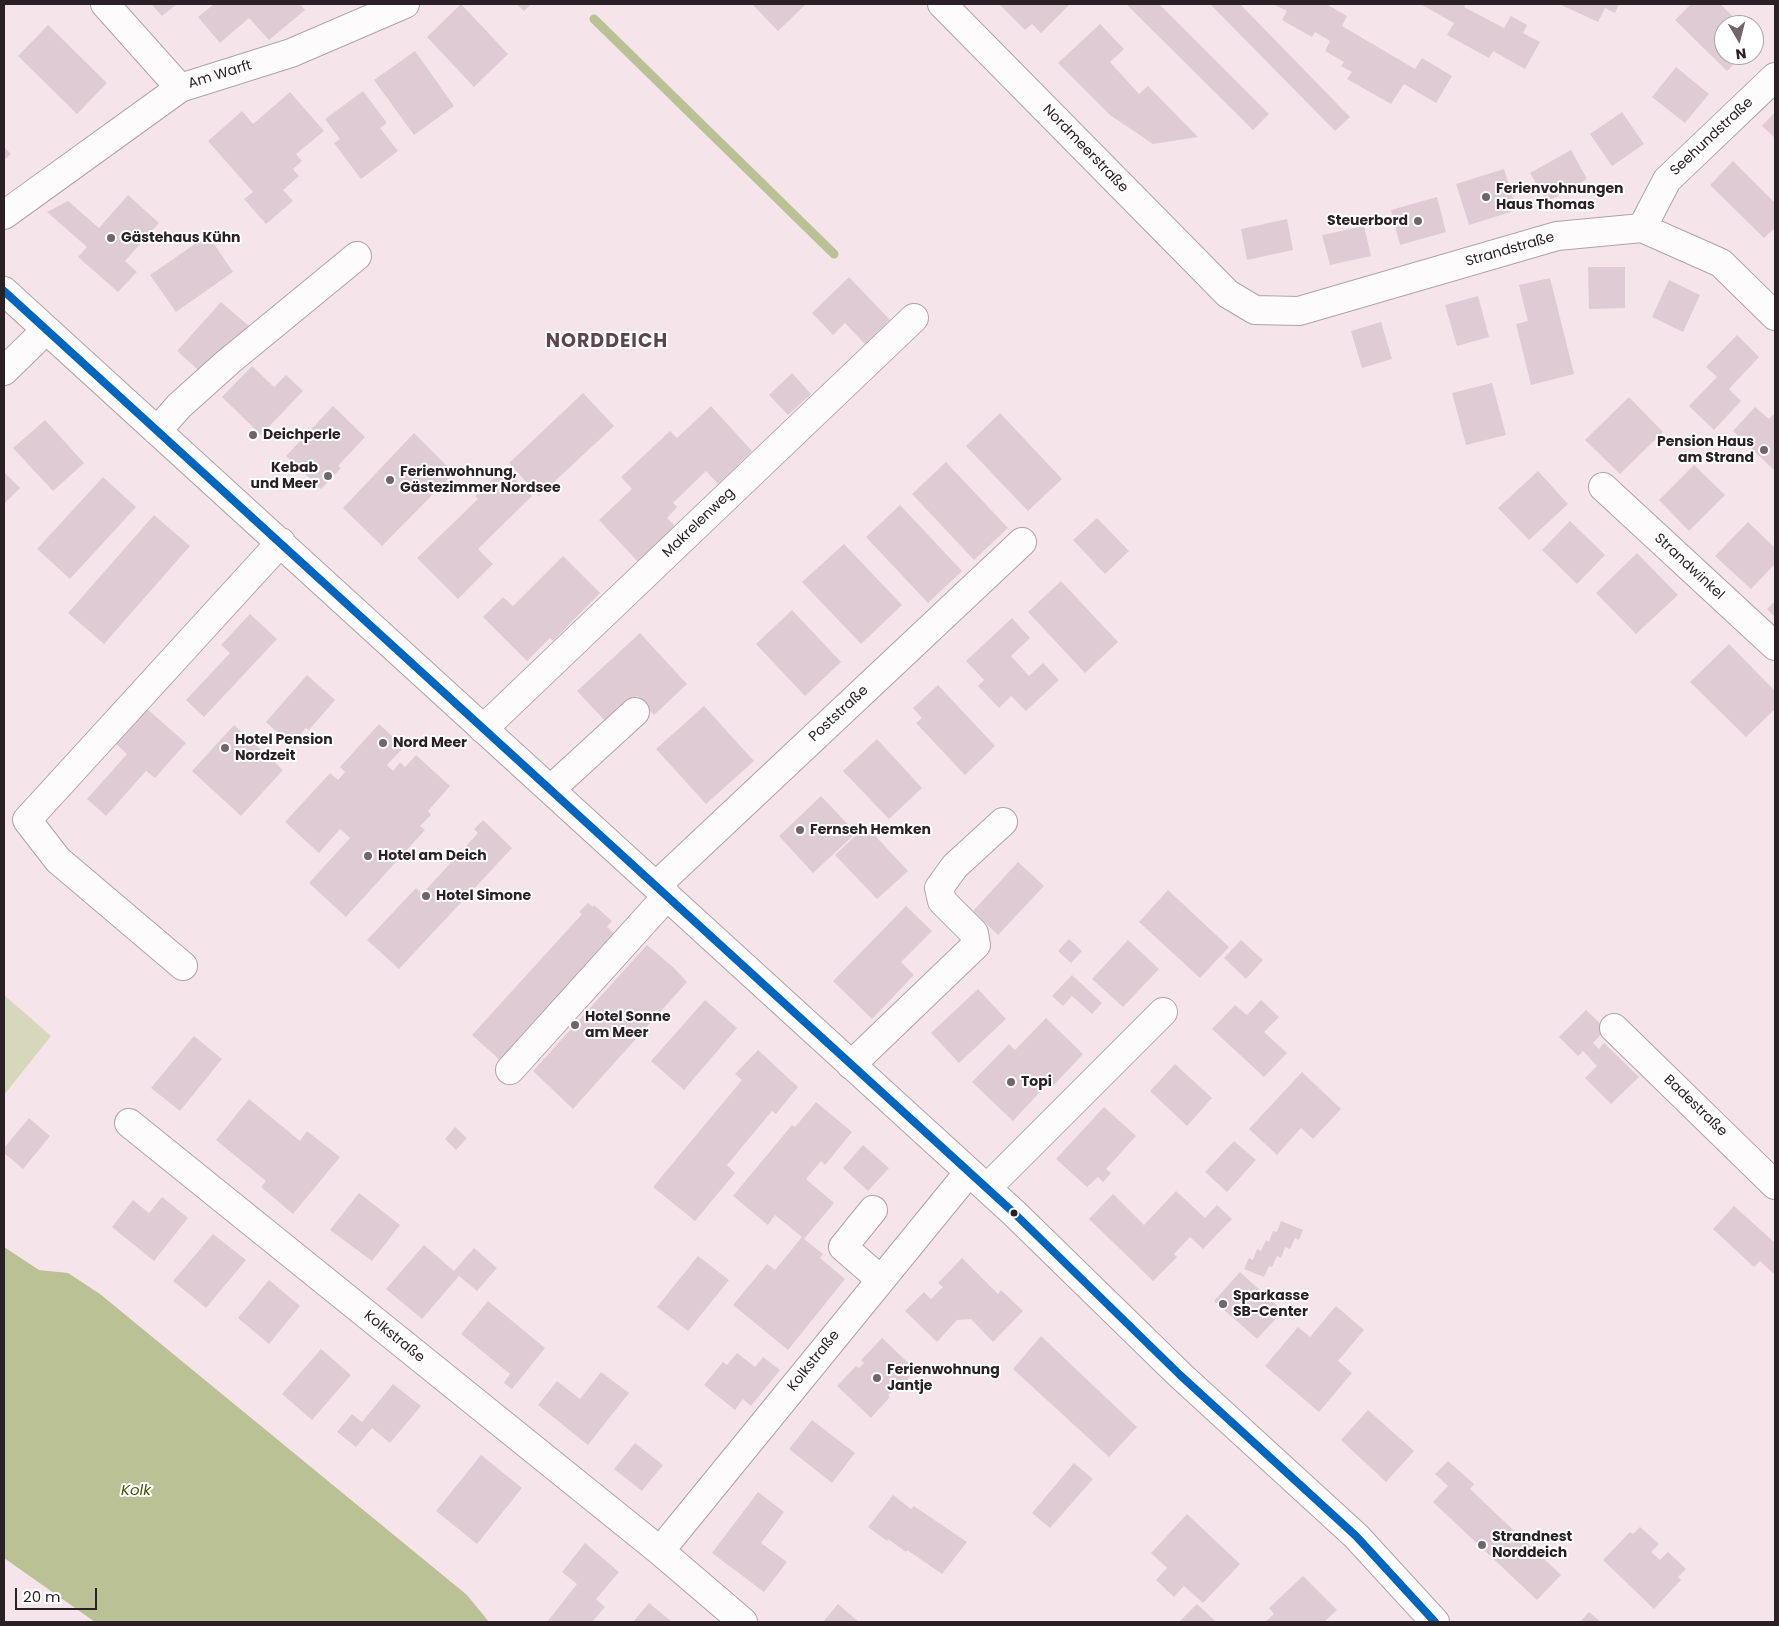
<!DOCTYPE html>
<html>
<head>
<meta charset="utf-8">
<style>
	body { margin:0 }
	#map { position:relative; width:1779px; height:1626px; overflow:hidden; background:#f5e5eb; font-family:Poppins,sans-serif }
	canvas { display:block }
	.frame { position:absolute; inset:0; border:5px solid #2b2025; pointer-events:none }
	.north { position:absolute; left:1714px; top:15px; width:50px; height:50px; box-sizing:border-box; background:#fff; border:1px solid #aaa6a8; border-radius:50%; rotate:172deg; font-size:14px; font-weight:700; line-height:20px; text-align:center; color:#2b2025 }
	.north::after { content:''; display:block; margin:auto; width:18px; height:22px; background:#72656a; clip-path:polygon(50% 0,100% 100%,50% 72%,0 100%) }
	.scale { position:absolute; left:15px; top:1588px; width:82px; height:22px; box-sizing:border-box; border:2px solid #2b2025; border-top:0; padding-left:6px; font-size:15px; line-height:18px; white-space:nowrap; color:#2b2025; -webkit-text-stroke:4px #fff; paint-order:stroke }
</style>
</head>
<body>
<div id="map">
<canvas width="1779" height="1626"></canvas>
<div class="frame"></div>
<div class="north">N</div>
<div class="scale">20 m</div>
</div>
<script>
const g = document.querySelector('canvas').getContext('2d');
g.lineJoin = 'round';
function paint(path, color) { g.fillStyle = color; g.fill(path, 'evenodd'); }
const poly = rows => new Path2D(rows.map(r => 'M' + r).join(''));
function strokePath(path, color, width, dash) { g.strokeStyle = color; g.lineWidth = width; g.lineCap = dash ? 'butt' : 'round'; g.setLineDash(dash || []); g.stroke(path); }
function label(font, color, halo, rows, align = 'center') {
  g.font = font + ' Poppins,sans-serif'; g.lineWidth = 4; g.setLineDash([]); g.textBaseline = 'middle'; g.strokeStyle = halo; g.fillStyle = color; for (const [text, x, y, turn = 0] of rows) {
    g.save(); g.translate(x, y); g.rotate((+turn || 0) * Math.PI / 180); g.textAlign = isNaN(turn) ? turn : align; if (halo) g.strokeText(text, 0, 0); g.fillText(text, 0, 0); g.restore();
  }
}
const green = poly([
	[4,995,51,1036,4,1095]
]);
const water = poly([
	[4,1247,39,1270,68,1273,100,1294,467,1595,489,1622,95,1622,4,1558]
]);
const stream = poly([
	[594,19,834,254]
]);
const building = poly([
	[151,4,177,4,162,16],
	[214,4,300,4,305,10,269,40,249,18,220,43,198,17],
	[461,4,508,54,474,87,427,37],
	[516,4,531,4,524,11],
	[752,4,806,4,778,31],
	[999,4,1068,4,1069,5,1041,33,1032,24,1025,30],
	[1126,4,1159,4,1269,114,1253,130],
	[1210,4,1240,4,1350,117,1335,131],
	[1273,4,1326,4,1347,16,1342,26,1415,69,1422,58,1452,76,1436,103,1404,84,1391,104,1347,79,1352,72,1341,66,1344,62,1325,51,1330,41,1315,32,1312,37,1282,20,1287,11],
	[1423,4,1466,4,1464,7,1504,28,1511,16,1527,25,1523,33,1540,42,1525,69,1493,51,1489,58,1447,35,1454,23,1422,5],
	[1559,4,1619,4,1615,13,1605,8,1598,22],
	[1691,4,1720,4,1742,25,1724,25,1724,55,1743,55,1727,71,1675,20],
	[1100,24,1124,49,1110,62,1139,94,1148,86,1198,137,1153,144,1110,115,1058,63],
	[48,25,107,83,77,114,18,56],
	[415,51,454,106,414,135,374,80],
	[1676,67,1709,94,1685,123,1652,97],
	[363,91,387,123,380,128,398,151,361,179,334,143,340,139,325,119],
	[290,92,324,131,296,154,302,161,293,169,299,176,283,190,293,201,266,224,244,199,253,192,208,141,242,111,253,124],
	[1622,112,1644,144,1612,166,1590,134],
	[1775,112,1775,138,1762,126],
	[4,147,11,154,4,160],
	[1571,150,1587,179,1547,202,1530,173],
	[1733,161,1775,203,1775,228,1764,238,1710,185],
	[1504,169,1517,210,1469,225,1456,184],
	[128,195,159,223,125,261,137,272,118,292,78,257,87,247,47,212,68,201,99,228],
	[1437,197,1446,232,1400,245,1391,210],
	[1287,219,1293,250,1247,260,1241,229],
	[1364,226,1371,256,1330,265,1322,235],
	[208,235,233,272,176,312,150,275],
	[1588,267,1625,267,1625,308,1589,309],
	[849,277,890,320,865,344,845,323,833,335,812,313],
	[1550,278,1574,374,1531,385,1516,324,1528,321,1519,285],
	[1669,280,1700,295,1683,332,1652,317],
	[1478,296,1489,337,1457,346,1445,305],
	[221,302,249,326,205,376,177,351],
	[1381,322,1392,359,1362,368,1351,331],
	[1737,335,1759,357,1729,389,1741,401,1714,430,1689,406,1717,377,1706,367],
	[252,366,274,387,286,375,303,391,261,435,222,397],
	[792,373,811,394,788,415,769,395],
	[1492,383,1506,435,1466,445,1452,393],
	[583,393,614,426,539,496,509,463],
	[1629,397,1663,432,1620,474,1585,440],
	[333,406,365,437,338,466,341,468,321,489,286,456],
	[711,406,752,451,718,484,706,471,673,503,677,507,667,518,677,528,640,564,599,520,632,489,621,477,670,431,677,438],
	[1755,407,1769,419,1775,413,1775,471,1733,431],
	[1000,413,1062,479,1028,511,966,446],
	[45,420,84,463,53,491,13,448],
	[414,433,454,473,382,546,343,508],
	[946,462,1008,528,974,560,912,494],
	[1694,465,1725,495,1689,531,1659,500],
	[504,468,532,496,478,549,493,564,458,599,417,558,478,499,475,496],
	[1538,471,1568,504,1529,540,1498,508],
	[4,472,20,488,4,504],
	[103,477,136,507,70,579,37,549],
	[900,505,962,571,928,603,866,537],
	[154,515,190,546,104,644,68,613],
	[1097,518,1129,551,1105,574,1073,540],
	[1570,521,1605,555,1577,584,1542,550],
	[1748,522,1775,548,1775,564,1751,589,1715,556],
	[844,544,902,605,861,644,802,582],
	[1637,553,1678,595,1636,634,1596,593],
	[563,556,600,593,553,641,550,638,527,661,483,617,503,597,513,606],
	[1061,581,1118,642,1085,673,1028,612],
	[1775,601,1775,617,1767,609],
	[792,610,841,662,805,696,756,644],
	[250,614,277,639,204,717,186,700,230,653,221,645],
	[1012,618,1030,638,1011,656,1029,676,1043,663,1059,680,1026,711,1011,696,999,708,978,686,984,680,966,661],
	[640,633,687,684,654,715,637,696,607,723,577,691],
	[1729,644,1775,691,1775,709,1746,737,1690,682],
	[307,675,335,700,309,730,306,728,291,745,266,722],
	[938,685,995,746,965,775,916,723,922,718,913,708],
	[704,706,754,761,706,804,656,749],
	[146,708,186,743,155,778,146,771,106,816,87,799,127,754,115,743],
	[379,724,404,747,387,765,393,771,400,762,405,767,416,755,450,786,428,811,431,815,420,826,425,830,346,917,309,883,350,838,340,829,319,853,285,822,330,773,338,780,345,772,340,767],
	[234,725,283,770,241,816,192,771],
	[877,739,922,788,889,819,843,771],
	[821,796,856,833,813,873,779,836],
	[483,820,512,848,399,969,367,940,416,888,422,894,478,833,474,829],
	[866,826,908,871,877,899,835,855],
	[1018,862,1044,886,998,935,973,911],
	[1168,890,1229,947,1200,978,1139,922],
	[588,903,593,907,594,905,612,921,607,927,619,938,501,1061,472,1035,582,914,579,912],
	[906,906,932,931,901,962,914,975,872,1019,833,981],
	[1069,939,1082,951,1071,963,1058,951],
	[1128,940,1159,969,1123,1007,1092,979],
	[1241,940,1263,960,1246,979,1224,958],
	[647,945,673,967,687,982,573,1109,533,1071],
	[1072,975,1102,1003,1092,1014,1072,996,1063,1006,1052,996],
	[978,989,1006,1019,959,1063,931,1033],
	[705,1000,737,1028,684,1090,651,1061],
	[1261,1000,1279,1017,1264,1032,1287,1053,1264,1077,1212,1029,1235,1005,1247,1015],
	[1586,1010,1606,1029,1593,1043,1599,1049,1604,1043,1639,1077,1611,1104,1585,1078,1597,1066,1583,1051,1578,1056,1559,1037],
	[1046,1018,1083,1054,1053,1086,1049,1082,1013,1121,972,1082,1009,1044,1015,1050],
	[194,1036,222,1059,180,1111,151,1088],
	[758,1050,798,1087,776,1114,772,1111,727,1165,735,1173,695,1221,653,1187,742,1080,735,1074],
	[1175,1064,1212,1098,1187,1126,1150,1091],
	[1302,1072,1341,1109,1313,1139,1301,1128,1277,1155,1249,1129],
	[249,1099,300,1141,307,1131,340,1157,293,1214,261,1187,266,1181,216,1140],
	[816,1102,852,1132,825,1165,821,1161,806,1179,834,1203,804,1239,823,1254,820,1258,845,1279,788,1350,733,1305,767,1264,775,1270,802,1237,775,1215,768,1225,733,1196,792,1125,795,1127],
	[1104,1107,1136,1136,1106,1169,1111,1173,1103,1182,1098,1177,1087,1187,1056,1159],
	[29,1118,50,1136,23,1169,4,1153,4,1148],
	[455,1127,467,1138,456,1150,445,1139],
	[1234,1141,1256,1160,1227,1192,1205,1172],
	[863,1145,889,1168,868,1191,843,1168],
	[1176,1191,1205,1218,1217,1205,1232,1219,1203,1249,1190,1237,1174,1254,1177,1257,1153,1281,1089,1219,1113,1194,1144,1225],
	[359,1193,400,1225,372,1261,330,1230],
	[162,1197,188,1218,154,1261,112,1227,133,1200,149,1213],
	[1734,1206,1774,1242,1775,1241,1775,1275,1760,1261,1754,1267,1713,1229],
	[1281,1221,1303,1230,1299,1240,1295,1238,1290,1249,1285,1247,1281,1258,1277,1256,1272,1267,1269,1266,1264,1277,1244,1269,1249,1258,1253,1260,1257,1249,1261,1251,1266,1240,1269,1242,1273,1231,1277,1232],
	[213,1234,246,1260,206,1308,173,1281],
	[424,1245,454,1271,474,1248,497,1268,477,1291,459,1276,422,1319,386,1289],
	[698,1256,729,1280,688,1331,657,1307],
	[962,1258,998,1294,1001,1290,1023,1311,993,1342,971,1319,957,1320,937,1342,905,1311,924,1292,931,1299,943,1287,938,1283],
	[1240,1272,1283,1311,1257,1339,1214,1301],
	[269,1280,300,1306,269,1344,238,1318],
	[488,1301,545,1348,512,1389,504,1383,510,1374,461,1334],
	[1336,1306,1364,1330,1338,1361,1352,1373,1319,1412,1265,1366,1298,1327,1310,1337],
	[1041,1336,1137,1427,1109,1457,1013,1369],
	[882,1338,916,1370,896,1392,894,1390,888,1395,890,1397,871,1418,837,1386,856,1366,859,1368,864,1363,861,1360],
	[321,1349,351,1375,312,1420,282,1394],
	[737,1353,755,1367,763,1357,780,1370,751,1406,743,1399,735,1410,704,1385,723,1362,727,1365],
	[601,1372,629,1393,588,1445,538,1405,557,1381,580,1399],
	[393,1384,421,1406,390,1443,372,1428,356,1447,337,1432,352,1414,362,1422],
	[1368,1410,1414,1451,1386,1482,1341,1440],
	[812,1420,855,1453,832,1483,789,1449],
	[635,1443,663,1465,642,1491,614,1469],
	[481,1455,522,1488,477,1544,436,1511],
	[1448,1461,1474,1484,1470,1489,1561,1575,1537,1600,1433,1502,1448,1486,1435,1474],
	[1074,1463,1093,1479,1050,1528,1032,1513],
	[758,1492,784,1512,761,1543,787,1562,764,1592,712,1553],
	[893,1495,911,1509,914,1506,967,1542,942,1574,907,1550,906,1552,888,1539,887,1541,868,1527],
	[1187,1514,1240,1564,1203,1603,1184,1586,1174,1597,1156,1580,1167,1568,1151,1553],
	[1640,1527,1659,1544,1651,1552,1660,1560,1668,1552,1686,1569,1678,1577,1681,1580,1654,1609,1603,1560,1630,1532,1633,1534],
	[585,1543,619,1572,596,1599,605,1607,592,1622,547,1622,577,1584,562,1572],
	[1303,1576,1337,1610,1324,1622,1265,1622,1274,1614,1269,1608],
	[649,1603,672,1622,633,1622],
	[838,1604,859,1622,823,1622],
	[1197,1604,1216,1622,1180,1621],
	[1589,1612,1601,1622,1580,1622]
]);
const minor = poly([
	[105,4,180,88],
	[942,4,1228,294,1255,310,1299,311,1557,236,1642,228,1721,263,1775,316],
	[4,215,180,88,291,53,405,4],
	[1642,228,1667,180,1775,77],
	[4,291,1014,1213,1180,1375,1356,1536,1435,1622],
	[4,371,46,330],
	[157,431,179,406,228,362,357,256],
	[1603,487,1775,646],
	[483,729,914,318],
	[551,789,635,712],
	[656,886,1022,542],
	[183,966,58,860,27,820,281,542],
	[1614,1028,1775,1185],
	[851,1065,976,945,974,933,942,901,939,888,955,866,1003,822],
	[510,1070,667,896],
	[129,1123,660,1551,743,1622],
	[987,1188,1163,1012],
	[873,1210,843,1247,881,1280],
	[660,1551,969,1172]
]);
const bus1 = poly([
	[4,291,1014,1213,1180,1375,1356,1536,1435,1622]
]);
const markers = [
	[1486,197,5,"#72656a"],
	[1418,221,5,"#72656a"],
	[111,238,5,"#72656a"],
	[253,435,5,"#72656a"],
	[1764,450,5,"#72656a"],
	[328,476,5,"#72656a"],
	[390,480,5,"#72656a"],
	[383,743,5,"#72656a"],
	[225,748,5,"#72656a"],
	[800,830,5,"#72656a"],
	[368,856,5,"#72656a"],
	[426,896,5,"#72656a"],
	[575,1025,5,"#72656a"],
	[1011,1082,5,"#72656a"],
	[1014,1213,4.5,"#2b2025"],
	[1223,1304,5,"#72656a"],
	[877,1378,5,"#72656a"],
	[1482,1545,5,"#72656a"]
];
const streetNames = [
	["Am Warft",220,75,-17],
	["Seehundstraße",1712,137,-43],
	["Nordmeerstraße",1085,149,46],
	["Strandstraße",1510,250,-16],
	["Makrelenweg",699,523,-44],
	["Strandwinkel",1689,567,43],
	["Poststraße",839,714,-43],
	["Badestraße",1695,1106,44],
	["Kolkstraße",394,1337,39],
	["Kolkstraße",814,1361,-51]
];
const poiNames = [
	["Ferienvohnungen",1496,189],
	["Haus Thomas",1496,205],
	["Steuerbord",1408,221,"right"],
	["Gästehaus Kühn",121,238],
	["Deichperle",263,435],
	["Pension Haus",1754,442,"right"],
	["am Strand",1754,458,"right"],
	["Kebab",318,468,"right"],
	["und Meer",318,484,"right"],
	["Ferienwohnung,",400,472],
	["Gästezimmer Nordsee",400,488],
	["Hotel Pension",235,740],
	["Nordzeit",235,756],
	["Nord Meer",393,743],
	["Fernseh Hemken",810,830],
	["Hotel am Deich",378,856],
	["Hotel Simone",436,896],
	["Hotel Sonne",585,1017],
	["am Meer",585,1033],
	["Topi",1021,1082],
	["Sparkasse",1233,1296],
	["SB-Center",1233,1312],
	["Ferienwohnung",887,1370],
	["Jantje",887,1386],
	["Strandnest",1492,1537],
	["Norddeich",1492,1553]
];
const waterNames = [
	["Kolk",136,1491]
];
const districtNames = [
	["NORDDEICH",607,342]
];
paint(green, '#d6d7bb');
paint(water, '#bac195');
strokePath(stream, '#bac195', 9);
paint(building, '#dfcbd4');
strokePath(minor, '#afa3a8', 30);
strokePath(minor, '#fefbfc', 28);
strokePath(bus1, '#0065bd', 8);
for (const [x, y, r, color] of markers) { const dot = new Path2D(); dot.arc(x, y, r, 0, 2 * Math.PI); g.fillStyle = color; g.fill(dot); strokePath(dot, '#fff', 2); }
label('14px', '#2b2025', '#fff', streetNames);
label('bold 14px', '#2b2025', '#fff', poiNames, 'left');
label('italic 15px', '#465507', '#fff', waterNames);
g.letterSpacing = '1px';
label('bold 19px', '#5d454f', '#fff', districtNames);
g.letterSpacing = '0px';
</script>
</body>
</html>
